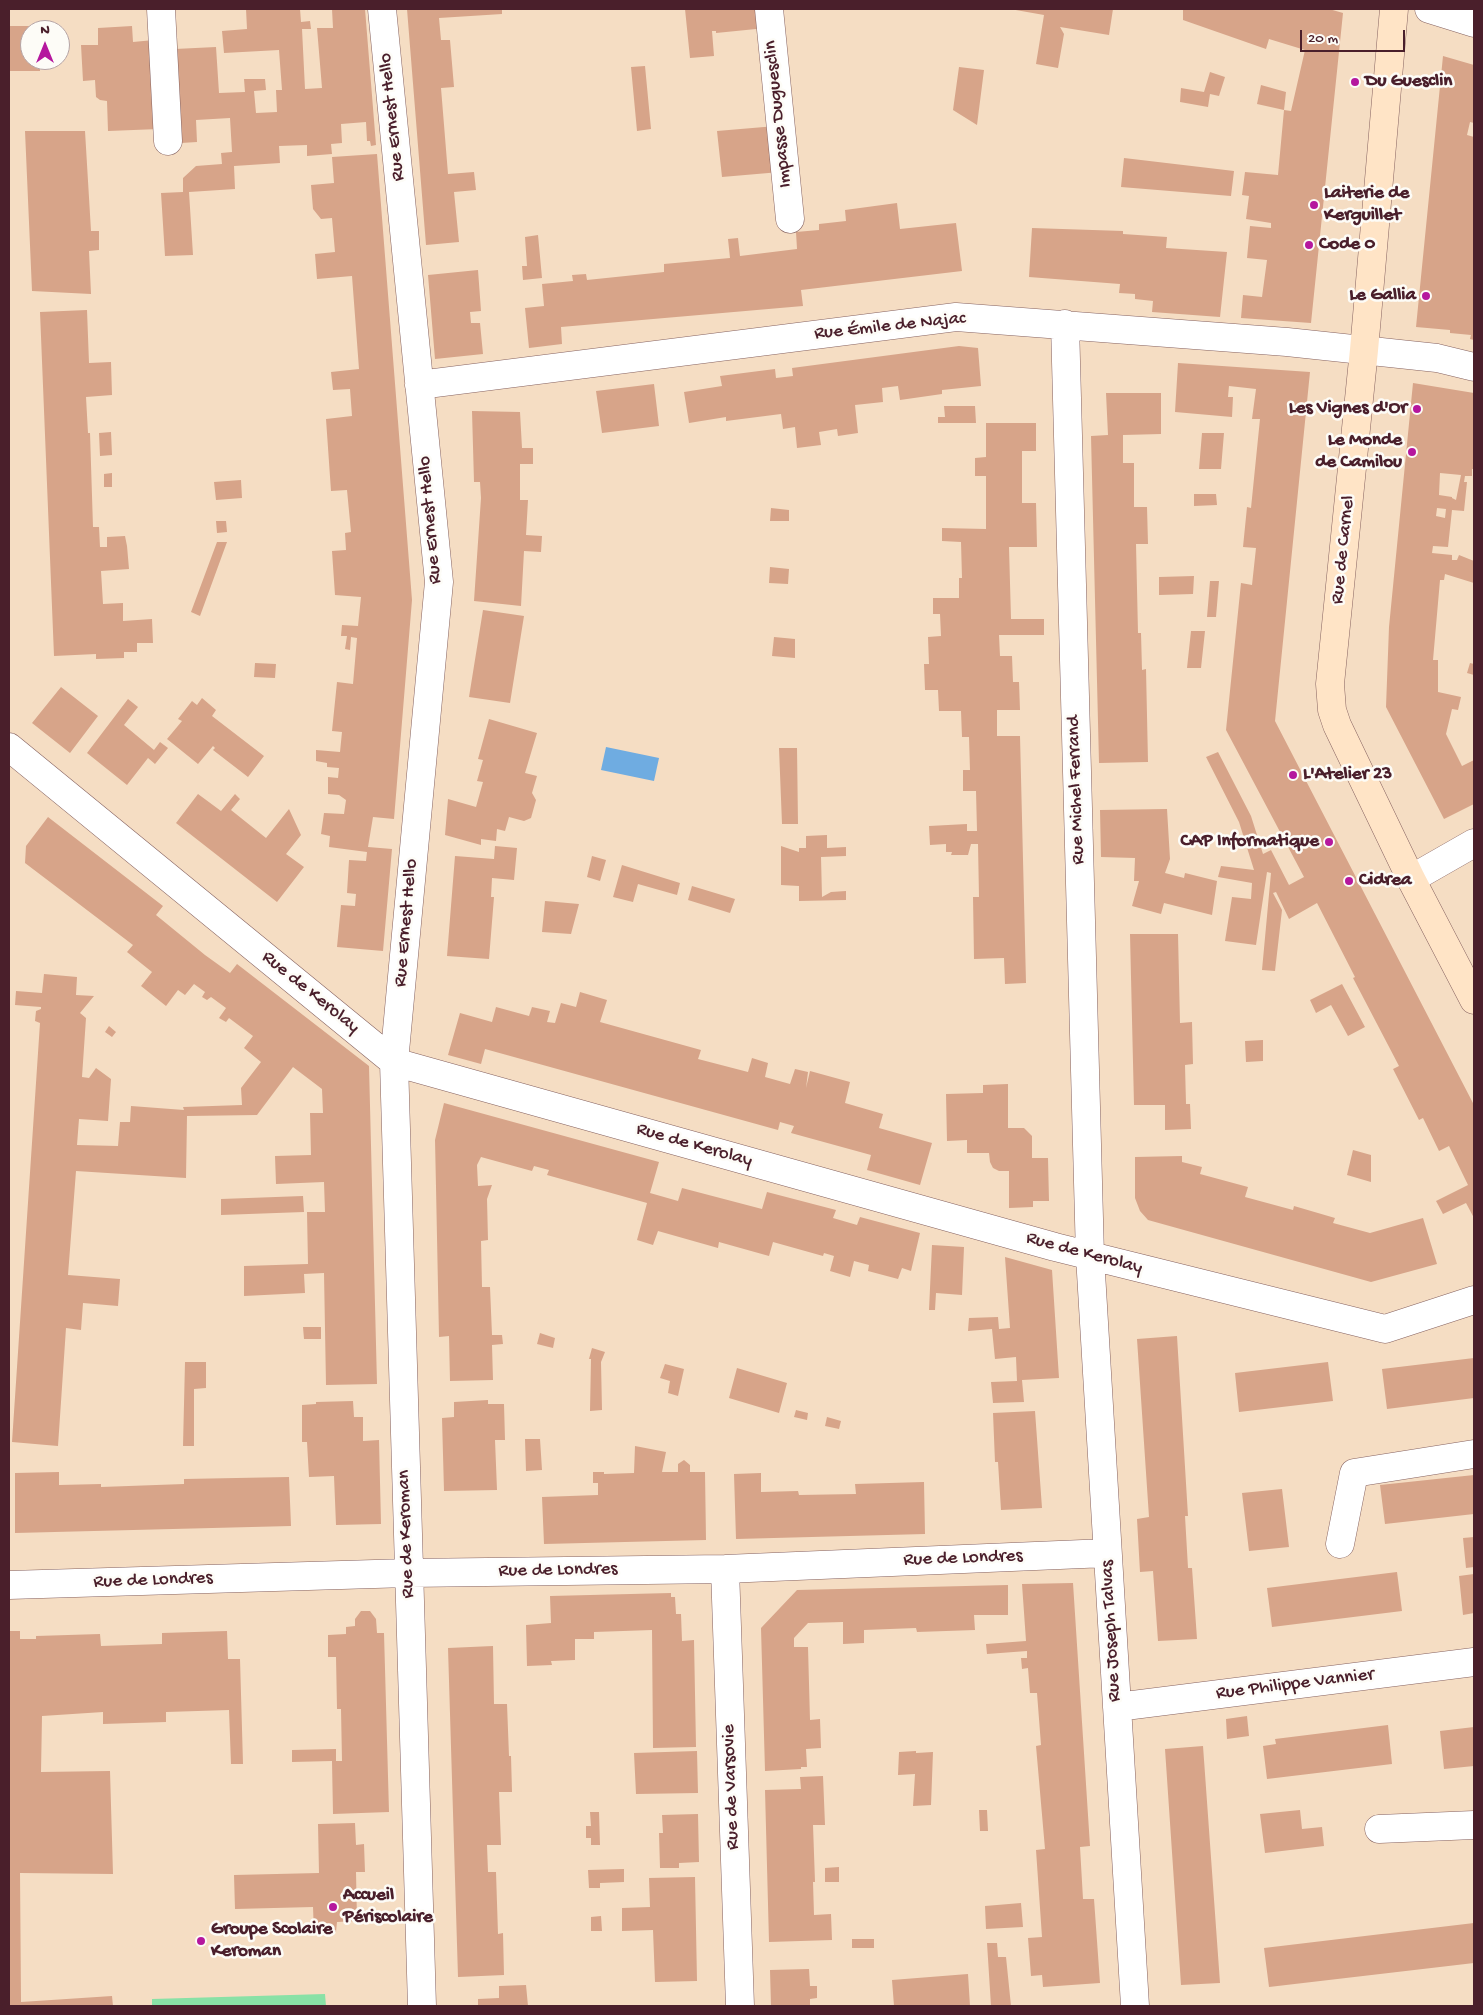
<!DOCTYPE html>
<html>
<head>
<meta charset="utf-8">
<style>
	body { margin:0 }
	#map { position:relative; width:1483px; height:2015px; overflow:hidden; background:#f5ddc3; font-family:"Gochi Hand",sans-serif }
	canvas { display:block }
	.frame { position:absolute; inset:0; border:10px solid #4a1f2b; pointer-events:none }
	.north { position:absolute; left:20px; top:20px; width:50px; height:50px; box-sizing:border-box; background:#fdfcf7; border:1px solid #b5a4a5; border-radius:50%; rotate:0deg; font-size:14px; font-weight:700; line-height:20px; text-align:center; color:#4a1f2b }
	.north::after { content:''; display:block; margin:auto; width:18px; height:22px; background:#b5179e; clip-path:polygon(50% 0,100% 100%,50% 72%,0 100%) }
	.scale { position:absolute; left:1300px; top:30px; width:105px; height:22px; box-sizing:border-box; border:2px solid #4a1f2b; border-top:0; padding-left:6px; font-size:15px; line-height:18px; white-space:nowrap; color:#4a1f2b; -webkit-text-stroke:4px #fdfcf7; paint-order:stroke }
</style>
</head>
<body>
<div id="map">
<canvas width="1483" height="2015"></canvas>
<div class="frame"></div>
<div class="north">N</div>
<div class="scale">20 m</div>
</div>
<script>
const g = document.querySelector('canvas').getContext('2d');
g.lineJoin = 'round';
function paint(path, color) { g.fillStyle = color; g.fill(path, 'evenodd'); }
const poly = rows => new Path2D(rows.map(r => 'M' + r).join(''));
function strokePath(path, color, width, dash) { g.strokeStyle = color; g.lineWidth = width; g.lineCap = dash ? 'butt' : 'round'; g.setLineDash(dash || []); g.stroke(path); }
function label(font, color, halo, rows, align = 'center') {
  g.font = font + ' "Gochi Hand",sans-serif'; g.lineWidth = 5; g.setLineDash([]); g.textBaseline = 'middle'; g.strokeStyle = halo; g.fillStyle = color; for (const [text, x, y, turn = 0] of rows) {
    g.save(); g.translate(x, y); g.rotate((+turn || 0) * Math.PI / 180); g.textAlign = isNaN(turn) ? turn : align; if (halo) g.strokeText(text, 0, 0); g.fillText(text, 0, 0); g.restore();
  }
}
const green = poly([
	[325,1994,326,2006,152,2006,152,1999]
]);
const water = poly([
	[606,747,659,758,654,781,601,770]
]);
const building = poly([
	[246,9,300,9,301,22,310,21,311,29,302,29,305,89,322,88,317,28,333,28,332,9,365,9,376,145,371,146,370,141,367,141,366,122,341,124,342,143,331,144,332,154,307,156,307,145,279,146,280,163,234,166,235,189,189,192,193,255,165,256,161,193,183,192,183,178,196,166,222,164,221,153,232,152,230,118,196,120,197,142,181,143,175,49,216,47,219,93,245,92,244,79,265,79,266,90,254,91,256,113,277,112,276,90,282,90,279,50,224,53,222,31,247,29],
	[407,9,502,9,502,14,439,18,441,40,450,40,454,87,441,88,448,174,474,172,476,190,454,192,459,242,426,245],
	[685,9,765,9,766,28,716,33,716,31,712,31,714,56,690,58],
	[1010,9,1113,9,1109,35,1060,27,1064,34,1058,68,1036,64,1044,15],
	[1183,9,1329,9,1343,13,1311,323,1241,318,1243,295,1262,297,1267,260,1247,258,1250,226,1271,228,1271,223,1246,219,1249,196,1242,195,1245,172,1278,175,1284,110,1291,111,1305,50,1269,39,1266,49,1183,20],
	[9,26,40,26,40,30,30,30,30,60,40,60,40,71,9,71],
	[132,26,133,42,154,40,159,129,108,131,107,101,100,100,96,97,95,80,83,81,81,45,98,45,98,28],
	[1443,56,1474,65,1474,123,1470,122,1467,135,1474,137,1474,340,1470,339,1471,335,1450,333,1450,330,1416,327],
	[645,66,651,129,637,131,631,67],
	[959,67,984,70,977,125,953,110],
	[1210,72,1225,77,1219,96,1210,94,1208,107,1180,102,1181,88,1204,92],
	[1261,85,1286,92,1284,110,1257,104],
	[776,126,780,172,722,177,717,131],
	[25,131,85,131,91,231,99,231,99,250,89,251,91,294,32,291],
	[377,154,412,600,394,819,373,817,368,847,392,849,383,951,337,947,341,905,355,906,356,894,347,893,349,860,366,861,367,852,329,847,330,836,321,834,324,813,344,814,346,800,339,795,328,794,328,777,338,778,339,768,327,767,327,763,316,761,316,750,340,752,342,732,332,731,337,682,353,684,357,638,351,637,350,650,345,649,347,636,341,636,342,625,358,626,361,597,335,595,332,551,346,550,345,533,351,532,347,490,331,491,326,419,352,416,350,389,333,390,331,372,359,369,352,276,317,279,315,254,335,252,332,218,321,219,313,209,311,185,334,183,332,157],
	[1124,158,1234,171,1231,196,1121,187],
	[897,203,900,229,956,223,962,271,801,290,803,306,561,327,562,344,529,348,525,308,544,306,542,284,573,281,572,275,586,274,587,280,664,272,664,264,730,258,728,239,738,238,740,256,797,249,796,232,819,230,819,224,846,221,845,210],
	[1032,228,1123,231,1123,234,1167,237,1166,248,1227,252,1220,317,1152,312,1153,301,1135,299,1135,294,1119,293,1120,284,1029,277],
	[538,235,542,278,523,280,522,266,527,266,525,237],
	[478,270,481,311,470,312,471,323,480,323,483,354,435,359,428,275],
	[87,310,89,363,111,362,112,395,86,397,88,433,90,433,93,527,99,527,100,547,107,547,107,537,125,536,127,546,129,569,101,571,103,604,123,603,123,621,152,619,153,643,137,643,137,652,124,652,124,658,96,659,96,654,54,656,40,312],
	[959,346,978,348,981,386,942,390,942,394,900,400,898,386,882,388,883,402,855,405,858,433,838,436,837,429,819,432,821,445,797,448,795,427,783,429,781,414,726,421,726,417,689,423,684,392,722,386,720,376,775,369,776,378,793,376,792,368],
	[1178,363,1310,372,1275,721,1474,1105,1474,1218,1466,1203,1443,1214,1436,1201,1468,1185,1449,1146,1439,1151,1423,1118,1419,1120,1393,1069,1399,1066,1353,978,1355,977,1317,903,1289,919,1276,892,1273,893,1282,910,1275,971,1262,970,1271,873,1267,872,1256,945,1225,941,1232,897,1251,899,1252,883,1218,877,1221,866,1254,870,1239,822,1206,757,1218,752,1251,816,1263,854,1271,850,1289,885,1304,877,1226,730,1241,583,1252,585,1256,548,1243,547,1247,507,1251,508,1260,419,1252,419,1256,389,1229,386,1228,397,1233,397,1232,417,1175,412],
	[1413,383,1474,393,1474,469,1472,469,1472,476,1465,476,1464,482,1467,482,1464,511,1452,510,1448,547,1433,546,1432,553,1452,555,1452,560,1457,560,1459,555,1474,561,1474,583,1445,574,1444,580,1440,580,1433,660,1438,660,1438,692,1461,697,1458,710,1452,709,1446,734,1462,766,1474,760,1474,804,1444,819,1386,707,1389,627],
	[1440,473,1461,475,1456,500,1452,498,1452,497,1439,495],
	[1437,508,1446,509,1445,518,1436,516],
	[654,384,659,426,602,433,596,391],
	[1106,393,1161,393,1161,434,1123,435,1123,463,1134,463,1134,507,1147,507,1148,544,1136,544,1138,633,1141,633,1142,670,1146,669,1148,762,1099,763,1091,436,1108,435],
	[944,406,975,406,976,423,938,423,938,417,945,417],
	[472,411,520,412,522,448,533,448,533,464,520,464,520,500,528,500,526,535,542,536,541,552,524,551,521,606,474,601,481,498,480,482,474,482],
	[986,423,1036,423,1036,451,1022,451,1022,503,1036,503,1037,547,1009,547,1011,619,1044,619,1044,635,999,635,1000,656,1012,656,1013,682,1019,682,1020,710,997,710,997,736,1020,736,1026,983,1005,984,1004,958,974,959,973,897,979,897,978,844,971,844,968,855,951,855,952,852,946,852,946,844,930,845,929,826,967,824,967,831,977,831,976,791,963,791,963,770,970,770,969,737,962,737,961,711,939,711,938,690,925,690,924,664,929,664,928,637,941,636,940,614,933,614,933,598,959,598,959,578,962,578,961,542,942,541,942,528,986,529,986,476,975,476,975,458,986,457],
	[111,432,112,455,100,456,99,433],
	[1202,433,1224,433,1221,469,1199,469],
	[112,473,112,487,104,487,104,474],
	[241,480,242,498,216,500,214,482],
	[1194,494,1216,494,1217,505,1194,506],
	[771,508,789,510,789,521,770,521],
	[216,521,226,521,227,532,217,533],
	[217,542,227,542,200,616,191,612],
	[770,567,789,569,788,584,769,583],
	[1194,576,1193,594,1159,595,1159,577],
	[1210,581,1219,581,1216,617,1207,617],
	[483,610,524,616,510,703,469,697],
	[1191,631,1205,631,1201,668,1187,668],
	[774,637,795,639,795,658,772,656],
	[255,663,276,664,275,678,254,677],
	[1470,663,1474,664,1474,675,1467,673],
	[61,687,98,716,70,753,32,723],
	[202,698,216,710,212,716,264,756,248,777,213,750,215,748,213,746,198,764,167,739,182,721,178,719,192,701,197,705],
	[128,699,138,707,124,725,154,750,160,742,168,748,155,764,148,758,127,785,87,753],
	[489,719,537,733,525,773,537,776,532,793,536,800,531,818,524,821,509,817,505,831,497,829,496,841,481,839,481,845,445,835,448,799,476,807,483,782,477,781,483,760,478,759],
	[779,748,797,748,798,824,782,824],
	[198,794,221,811,235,794,240,799,231,810,266,838,289,809,301,835,286,854,304,867,277,902,176,823],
	[1167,809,1170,859,1165,873,1184,878,1185,873,1217,881,1212,915,1164,903,1161,914,1132,906,1139,881,1134,881,1135,858,1101,857,1100,810],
	[48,817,163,906,156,915,205,955,230,973,237,964,369,1066,377,1384,326,1385,324,1273,304,1274,305,1293,244,1296,244,1266,308,1264,307,1212,325,1212,324,1182,276,1184,275,1156,311,1155,310,1113,323,1113,322,1089,293,1067,257,1115,187,1116,186,1178,76,1171,68,1275,120,1279,118,1306,83,1303,81,1330,66,1328,58,1446,12,1442,40,1023,35,1021,36,1011,41,1009,41,1007,15,1005,16,991,42,993,44,974,77,977,76,995,94,996,80,1013,86,1018,82,1077,89,1078,96,1068,111,1079,108,1121,79,1119,77,1145,118,1146,120,1122,130,1122,131,1106,184,1110,183,1107,242,1105,241,1088,261,1062,244,1048,253,1036,229,1018,226,1022,219,1018,226,1008,211,997,207,1000,202,997,205,992,194,984,185,995,178,990,166,1006,141,986,152,972,127,952,133,945,25,863,26,846],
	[827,835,827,848,846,847,846,856,821,857,822,897,831,892,846,891,846,900,799,901,799,886,781,885,781,846,799,852,799,848,806,848,806,836],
	[495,846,517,848,514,880,492,878,491,897,494,897,489,959,447,956,455,856,494,859],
	[592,856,606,860,600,881,587,877],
	[622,865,680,883,677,895,638,884,633,902,613,897],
	[692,886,735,899,730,913,688,900],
	[545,901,579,904,571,934,542,932],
	[1130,934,1178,934,1180,1023,1192,1022,1193,1064,1185,1065,1186,1104,1190,1104,1191,1129,1165,1130,1165,1105,1134,1105],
	[1342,984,1365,1027,1348,1036,1331,1005,1316,1013,1310,1000],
	[580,992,607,1000,600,1022,701,1050,698,1059,748,1072,752,1058,768,1063,765,1077,790,1084,795,1069,808,1072,806,1088,810,1071,850,1082,845,1103,883,1114,879,1128,932,1143,920,1185,867,1170,871,1155,791,1133,794,1126,780,1122,778,1130,485,1049,481,1064,448,1055,460,1013,492,1022,496,1007,529,1016,532,1007,550,1011,547,1022,555,1023,561,1003,576,1007],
	[109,1026,116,1032,112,1037,105,1032],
	[1263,1040,1263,1061,1246,1062,1245,1041],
	[1008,1084,1008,1128,1024,1128,1032,1136,1032,1158,1048,1158,1049,1201,1033,1201,1033,1207,1009,1208,1009,1171,999,1171,993,1168,990,1162,989,1153,967,1153,967,1140,947,1141,946,1094,983,1093,983,1085],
	[444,1103,659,1162,650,1193,678,1201,682,1188,762,1209,767,1192,836,1210,833,1218,857,1225,860,1217,920,1233,911,1271,902,1268,898,1279,868,1271,869,1265,854,1261,850,1277,830,1271,834,1256,824,1253,823,1256,773,1242,769,1256,719,1242,718,1248,658,1231,653,1245,637,1240,647,1203,547,1175,549,1170,534,1166,532,1171,481,1157,477,1165,478,1186,492,1185,487,1199,488,1240,481,1241,482,1287,490,1287,492,1335,502,1335,503,1344,492,1345,493,1380,450,1381,449,1336,439,1337,436,1187,435,1140],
	[1353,1150,1371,1155,1371,1182,1347,1175],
	[1182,1156,1182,1162,1202,1167,1200,1174,1248,1187,1245,1197,1293,1210,1294,1206,1335,1218,1333,1223,1370,1233,1423,1218,1437,1264,1371,1282,1148,1220,1140,1211,1135,1198,1135,1157],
	[303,1196,304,1212,221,1215,221,1199],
	[932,1245,964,1247,962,1295,936,1293,935,1310,929,1310],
	[1005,1257,1052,1270,1059,1378,1022,1380,1024,1402,993,1403,991,1382,1017,1381,1016,1357,995,1359,992,1329,968,1331,969,1318,998,1317,999,1329,1010,1328],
	[303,1327,321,1327,321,1339,304,1339],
	[540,1333,555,1338,553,1348,537,1344],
	[1177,1336,1188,1516,1185,1516,1188,1568,1192,1568,1197,1639,1158,1641,1153,1571,1140,1572,1137,1519,1149,1517,1137,1339],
	[592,1348,605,1352,601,1362,602,1410,590,1411,591,1359,589,1359],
	[1474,1358,1474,1398,1387,1409,1382,1369],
	[185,1362,206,1362,206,1388,194,1389,194,1446,183,1446],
	[1328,1362,1333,1401,1239,1412,1235,1373],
	[665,1364,684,1369,678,1396,668,1393,670,1381,660,1378],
	[737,1368,787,1383,779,1413,729,1398],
	[488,1400,488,1404,504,1404,505,1440,495,1440,497,1490,444,1491,442,1418,454,1417,454,1402],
	[353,1401,354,1417,363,1417,363,1441,379,1440,381,1524,336,1525,334,1476,309,1477,307,1442,302,1442,302,1405,316,1404,316,1402],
	[796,1410,808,1413,807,1420,794,1417],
	[1035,1411,1042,1508,1001,1510,998,1462,995,1462,993,1413],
	[827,1417,841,1421,839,1429,825,1426],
	[525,1439,540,1439,542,1470,526,1471],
	[635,1446,666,1452,662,1472,678,1472,678,1464,684,1460,690,1465,690,1472,705,1472,706,1540,544,1544,542,1497,598,1495,598,1483,593,1483,593,1472,604,1472,604,1474,634,1473],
	[59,1472,59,1485,101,1484,101,1487,184,1484,184,1479,289,1477,291,1526,15,1533,15,1473],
	[761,1473,761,1492,798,1491,799,1495,856,1494,855,1484,924,1482,925,1534,736,1539,734,1474],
	[1474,1475,1474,1514,1385,1524,1380,1485],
	[1282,1489,1289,1547,1249,1551,1242,1493],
	[1474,1537,1474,1567,1466,1568,1463,1538],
	[1397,1572,1402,1611,1272,1627,1267,1588],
	[1474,1574,1474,1613,1463,1615,1459,1576],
	[1073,1583,1090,1846,1080,1847,1083,1899,1094,1899,1100,1983,1043,1987,1042,1975,1031,1976,1028,1938,1042,1937,1036,1850,1045,1849,1036,1746,1041,1745,1037,1693,1030,1693,1028,1668,1022,1669,1021,1658,1027,1658,1027,1651,987,1654,986,1644,1026,1641,1022,1584],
	[1008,1585,1008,1615,974,1615,975,1630,917,1632,916,1628,864,1630,864,1643,843,1644,843,1622,808,1623,794,1638,794,1647,808,1647,810,1720,820,1719,821,1748,806,1749,807,1767,801,1767,801,1769,765,1771,761,1628,797,1590],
	[671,1593,671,1597,675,1597,676,1614,681,1614,682,1641,694,1640,696,1747,653,1748,652,1630,594,1632,594,1639,575,1639,575,1660,551,1661,552,1665,527,1666,526,1625,551,1623,550,1596],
	[361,1611,370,1611,376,1619,377,1633,384,1633,389,1812,333,1814,332,1761,292,1762,292,1750,336,1749,336,1761,342,1761,341,1709,337,1709,336,1657,328,1657,328,1635,346,1634,346,1627,355,1626,355,1619],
	[9,1631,20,1631,20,1639,36,1639,36,1636,100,1634,101,1646,162,1644,162,1633,227,1631,228,1659,240,1659,243,1764,231,1764,229,1710,166,1712,166,1722,103,1724,103,1712,42,1716,41,1772,110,1771,113,1874,20,1873,21,2002,112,1996,113,2006,9,2006],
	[493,1646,494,1704,507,1704,509,1756,511,1756,512,1792,499,1792,501,1845,487,1845,488,1872,496,1872,498,1934,503,1933,504,1975,458,1977,448,1648],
	[1247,1716,1249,1736,1227,1739,1226,1719],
	[1388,1725,1392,1764,1267,1779,1263,1746,1276,1744,1275,1739],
	[1474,1727,1474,1766,1444,1769,1440,1731],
	[1203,1746,1220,1983,1181,1985,1165,1749],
	[697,1751,698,1793,636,1794,634,1753],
	[916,1751,916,1753,933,1752,931,1805,913,1806,915,1774,898,1775,899,1752],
	[823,1776,825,1825,813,1825,815,1882,813,1882,814,1915,831,1914,832,1940,769,1942,765,1790,801,1789,800,1777],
	[979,1810,987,1810,988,1831,980,1831],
	[1300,1810,1302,1829,1322,1827,1324,1846,1265,1853,1260,1814],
	[590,1812,599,1812,600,1845,591,1845,591,1838,586,1838,586,1826,591,1826],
	[698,1814,699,1862,679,1863,679,1868,660,1868,659,1833,663,1833,662,1815],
	[355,1823,356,1845,364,1844,365,1872,356,1872,357,1921,337,1922,336,1932,314,1933,313,1907,235,1909,234,1875,319,1873,318,1824],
	[839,1867,839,1882,825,1882,825,1868],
	[624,1869,624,1882,600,1883,600,1888,589,1888,588,1870],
	[695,1877,697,1981,655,1982,653,1930,622,1931,622,1908,650,1907,649,1878],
	[1021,1903,1023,1927,986,1929,985,1906],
	[601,1916,602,1931,591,1931,591,1917],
	[1474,1923,1474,1963,1269,1987,1264,1948],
	[852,1939,874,1939,874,1948,852,1948],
	[987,1943,997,1943,998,1957,1006,1957,1011,2006,991,2006],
	[809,1969,810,1986,817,1986,817,1998,810,1999,810,2006,771,2006,770,1970],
	[968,1974,970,2006,894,2006,892,1980],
	[526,1985,528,2006,478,2006,478,1999,499,1998,499,1986]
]);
const minor = poly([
	[161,9,168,141],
	[382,9,439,582,394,1062,422,2006],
	[769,9,790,219],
	[1429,9,1474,23],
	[1065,324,1090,1256,1135,2006],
	[419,385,956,317,1287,342,1437,358,1474,367],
	[9,747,394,1062,1055,1247,1385,1329,1474,1300],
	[1411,879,1474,843],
	[1340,1544,1354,1473,1474,1454],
	[725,1569,740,2006],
	[9,1585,408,1573,725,1569,1107,1553],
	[1117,1707,1474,1662],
	[1379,1829,1474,1825]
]);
const secondary = poly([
	[1394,9,1364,350,1330,684,1332,710,1337,725,1411,879,1474,1000]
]);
const markers = [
	[1355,82,5,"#b5179e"],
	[1314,205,5,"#b5179e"],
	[1309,245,5,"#b5179e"],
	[1426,296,5,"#b5179e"],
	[1417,409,5,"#b5179e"],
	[1412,452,5,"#b5179e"],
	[1293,775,5,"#b5179e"],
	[1329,842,5,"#b5179e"],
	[1349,881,5,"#b5179e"],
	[333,1907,5,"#b5179e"],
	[201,1941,5,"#b5179e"]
];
const poiNames = [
	["Du Guesclin",1365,82],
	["Laiterie de",1324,194],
	["Kerguillet",1324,216],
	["Code 0",1319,245],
	["Le Gallia",1416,296,"right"],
	["Les Vignes d'Or",1407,409,"right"],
	["Le Monde",1402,441,"right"],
	["de Camilou",1402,463,"right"],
	["L'Atelier 23",1303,775],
	["CAP Informatique",1319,842,"right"],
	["Cidrea",1359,881],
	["Accueil",343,1896],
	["Périscolaire",343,1918],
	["Groupe Scolaire",211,1930],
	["Keroman",211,1952]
];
const streetNames = [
	["Impasse Duguesclin",779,114,-96],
	["Rue Ernest Hello",393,117,-96],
	["Rue Émile de Najac",890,327,-6],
	["Rue Ernest Hello",431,520,-95],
	["Rue de Carnel",1344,550,-84],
	["Rue Michel Ferrand",1077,790,-92],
	["Rue Ernest Hello",407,923,-85],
	["Rue de Kerolay",310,993,39],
	["Rue de Kerolay",694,1146,16],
	["Rue de Kerolay",1084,1254,15],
	["Rue de Keroman",407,1534,-92],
	["Rue de Londres",963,1559,-2],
	["Rue de Londres",558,1571,-1],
	["Rue de Londres",153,1581,-2],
	["Rue Joseph Talvas",1112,1631,-93],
	["Rue Philippe Vannier",1295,1685,-7],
	["Rue de Varsovie",732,1787,-92]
];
paint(green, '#89e1a6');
paint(water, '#6face1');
paint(building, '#d7a489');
strokePath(minor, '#866260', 29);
strokePath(secondary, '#866260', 29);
strokePath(minor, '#fff', 28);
strokePath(secondary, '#ffe4c6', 28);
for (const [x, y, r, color] of markers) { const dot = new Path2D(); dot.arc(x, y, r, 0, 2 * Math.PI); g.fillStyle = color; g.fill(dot); strokePath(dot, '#fdfcf7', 2); }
label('bold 19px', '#4a1f2b', '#fdfcf7', poiNames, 'left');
label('19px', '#4a1f2b', '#fdfcf7', streetNames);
</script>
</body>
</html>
